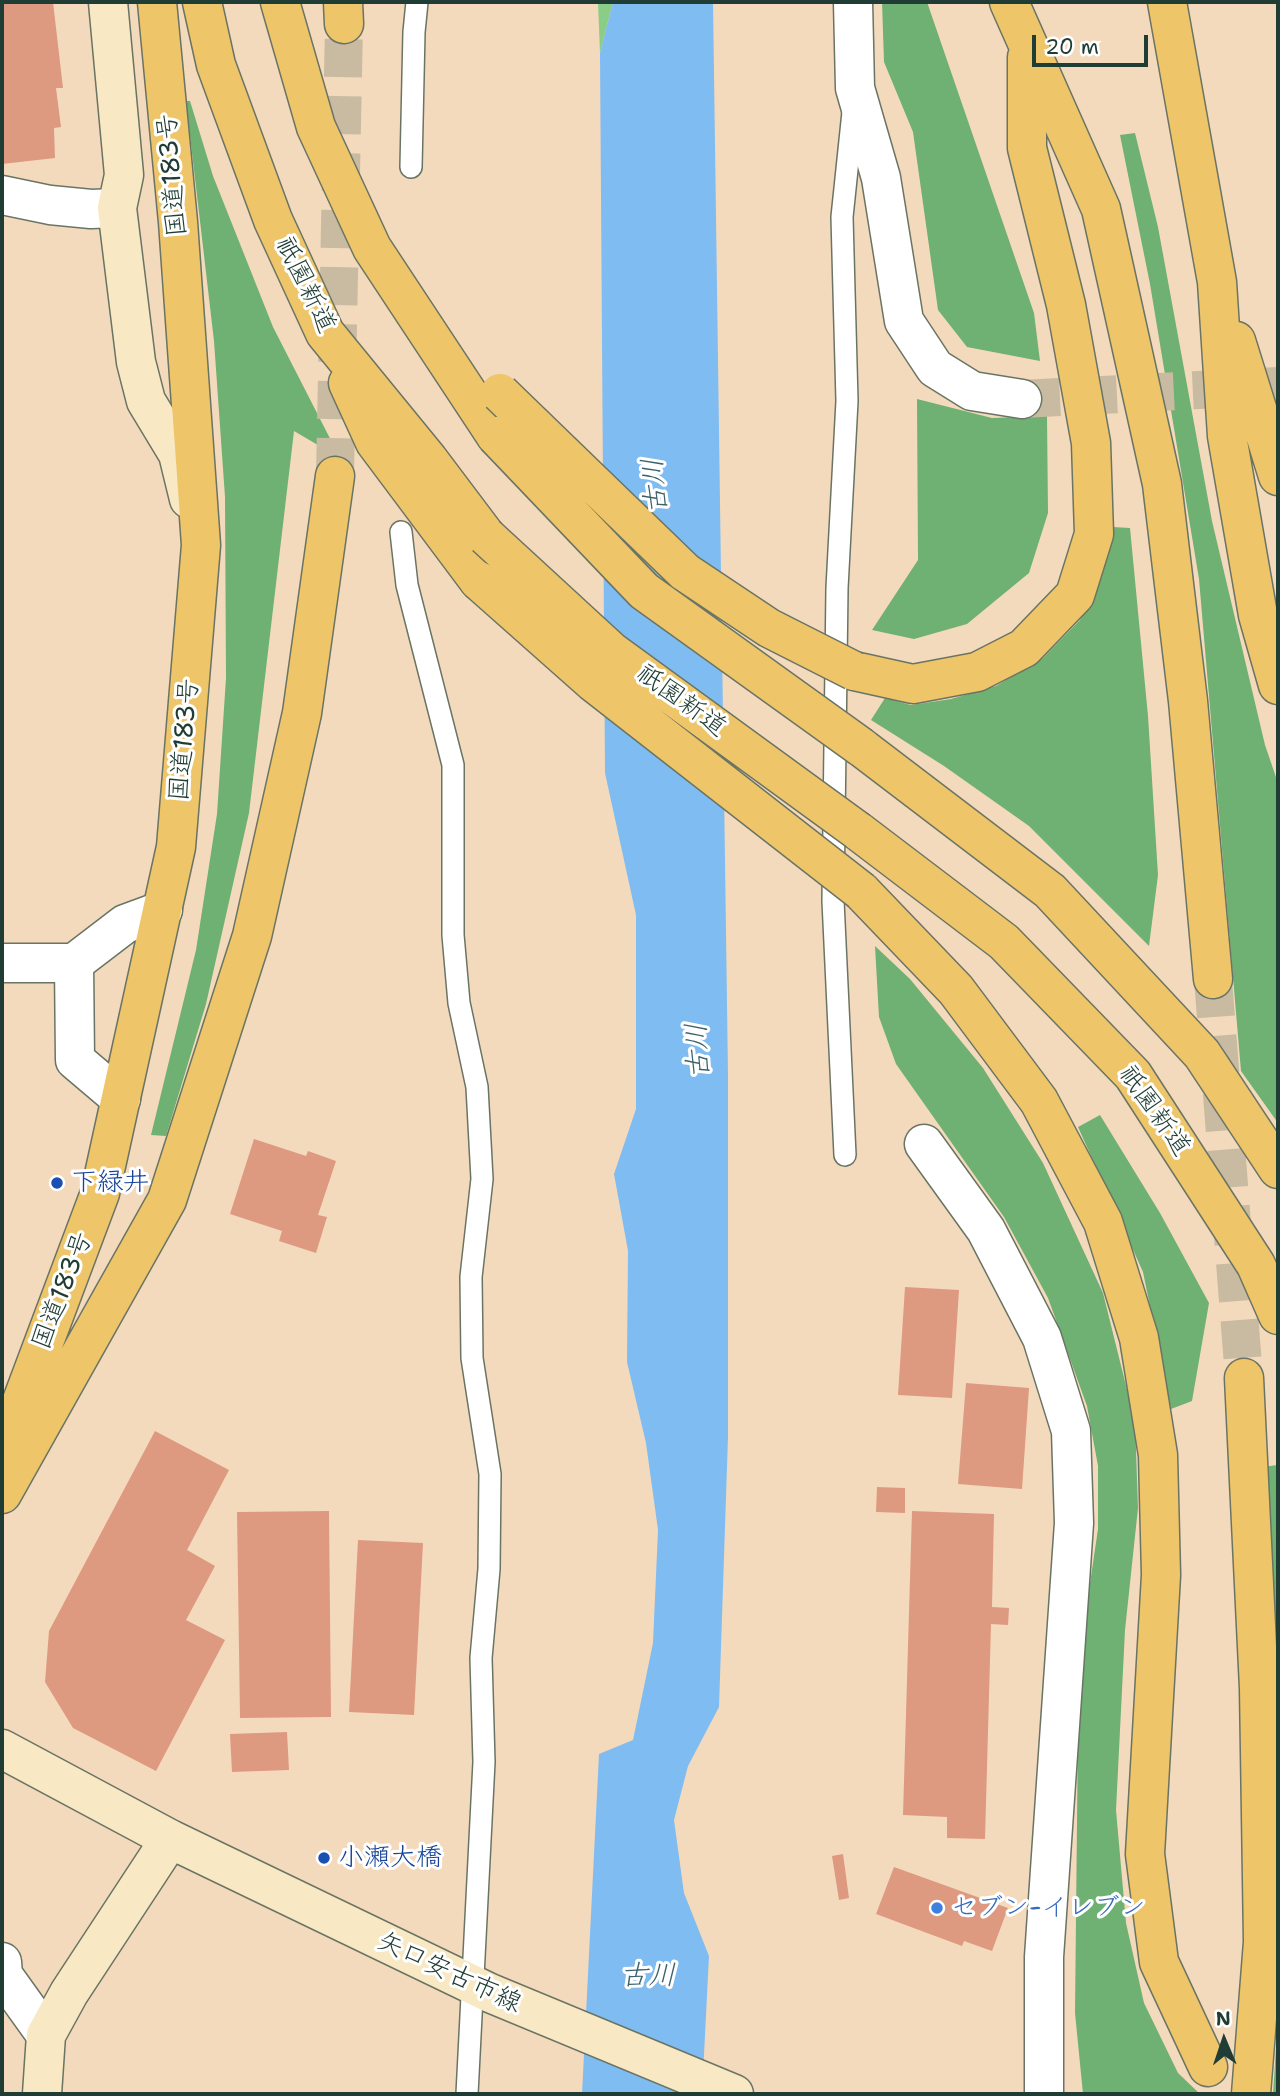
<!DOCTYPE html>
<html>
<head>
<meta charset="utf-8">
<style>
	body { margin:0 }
	#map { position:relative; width:1280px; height:2096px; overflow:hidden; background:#f4dabc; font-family:"Shantell Sans",sans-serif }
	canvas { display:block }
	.frame { position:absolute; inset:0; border:4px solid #1f3d34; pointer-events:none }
	.north { position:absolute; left:1189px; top:2005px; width:70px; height:70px; -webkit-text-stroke:5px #fff; paint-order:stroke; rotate:358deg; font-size:19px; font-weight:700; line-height:28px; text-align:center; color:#1f3d34 }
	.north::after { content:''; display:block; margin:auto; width:24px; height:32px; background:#1f3d34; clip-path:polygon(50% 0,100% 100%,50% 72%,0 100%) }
	.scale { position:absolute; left:1032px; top:35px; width:116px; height:32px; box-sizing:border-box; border:4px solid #1f3d34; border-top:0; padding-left:9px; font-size:21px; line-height:24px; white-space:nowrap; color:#1f3d34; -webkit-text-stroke:5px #fff; paint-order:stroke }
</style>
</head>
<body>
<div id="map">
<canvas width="1280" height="2096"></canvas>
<div class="frame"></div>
<div class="north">N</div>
<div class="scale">20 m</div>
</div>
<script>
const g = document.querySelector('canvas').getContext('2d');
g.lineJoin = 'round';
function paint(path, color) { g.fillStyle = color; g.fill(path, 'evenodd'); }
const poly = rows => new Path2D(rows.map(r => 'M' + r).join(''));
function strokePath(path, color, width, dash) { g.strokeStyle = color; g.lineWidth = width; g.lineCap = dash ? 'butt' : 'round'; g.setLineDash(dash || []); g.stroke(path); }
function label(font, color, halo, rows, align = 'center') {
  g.font = font + ' "Shantell Sans","Klee One",sans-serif'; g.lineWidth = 6; g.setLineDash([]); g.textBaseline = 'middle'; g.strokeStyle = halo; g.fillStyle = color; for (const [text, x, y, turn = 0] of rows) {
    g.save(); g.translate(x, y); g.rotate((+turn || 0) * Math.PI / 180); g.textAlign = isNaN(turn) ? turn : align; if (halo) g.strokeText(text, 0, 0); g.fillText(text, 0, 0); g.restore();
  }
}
const green = poly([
	[598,2,613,2,600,53]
]);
const forest = poly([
	[882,2,927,2,1034,313,1040,361,967,347,938,310,913,132,884,62],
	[186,101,190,101,213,176,273,327,340,458,294,431,249,813,206,1004,166,1136,151,1135,196,950,217,814,226,678,225,497,214,341],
	[1135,133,1158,227,1212,521,1265,745,1278,783,1278,1123,1241,1071,1199,579,1150,284,1120,135],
	[917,399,992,418,1047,416,1048,513,1029,573,967,624,914,639,872,630,918,560],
	[1113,527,1130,528,1148,716,1158,875,1149,946,1029,826,944,766,871,720,885,698,911,705,951,699,996,686,1043,658,1080,620,1100,577],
	[875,946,910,979,983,1068,1043,1163,1103,1293,1135,1422,1138,1508,1125,1630,1116,1810,1126,1923,1144,2003,1178,2073,1200,2094,1083,2094,1075,2013,1078,1726,1084,1624,1098,1529,1098,1466,1087,1406,1048,1298,1004,1217,896,1064,879,1017],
	[1100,1115,1160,1213,1209,1303,1192,1401,1171,1409,1143,1272,1078,1127],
	[1277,1465,1278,1468,1278,1682,1277,1635,1263,1467],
	[1278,1950,1278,2094,1273,2094,1276,2048]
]);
const water = poly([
	[613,2,713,2,728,1075,728,1437,719,1707,688,1766,674,1820,684,1893,709,1956,702,2094,582,2094,599,1754,633,1740,653,1643,658,1530,646,1443,627,1362,628,1251,614,1174,636,1109,636,915,605,773,600,53]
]);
const building = poly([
	[2,2,53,2,63,88,56,88,61,127,54,128,55,158,2,164],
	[254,1139,306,1156,308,1151,336,1161,318,1215,327,1217,316,1253,279,1241,282,1231,230,1214],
	[905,1287,959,1290,952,1398,898,1395],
	[966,1383,1029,1388,1022,1489,958,1484],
	[155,1431,229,1470,187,1550,215,1566,186,1620,225,1640,156,1771,73,1728,45,1682,49,1631],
	[877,1487,905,1488,905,1513,876,1512],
	[329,1511,331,1717,240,1718,237,1512],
	[912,1511,994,1514,992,1607,1009,1608,1008,1625,991,1624,985,1839,947,1838,947,1817,903,1815],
	[358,1540,423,1543,414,1715,349,1712],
	[287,1732,289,1770,232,1772,230,1734],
	[843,1854,849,1898,839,1900,832,1856],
	[894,1867,1008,1908,992,1951,964,1941,962,1946,876,1914]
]);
const streetTunnel = poly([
	[1022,399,1278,386]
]);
const highwayTunnel = poly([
	[335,476,344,24],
	[1213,979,1244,1378]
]);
const lane = poly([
	[411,167,414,32,417,2],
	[401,532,407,585,453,765,453,935,459,1003,477,1087,482,1179,471,1277,472,1358,490,1474,489,1569,481,1658,484,1762,467,2094],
	[845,1155,833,901,837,588,847,401,842,217,853,112]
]);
const street = poly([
	[853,2,855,88,881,178,904,321,935,368,972,391,1022,399],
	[2,195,50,205,91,209,117,208],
	[2,963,74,963,125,924,163,910],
	[74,963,75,1060,121,1099],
	[924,1144,986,1230,1042,1338,1071,1431,1074,1523,1044,1957,1044,2094],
	[2,1962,3,1975,46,2035]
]);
const secondary = poly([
	[108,2,124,175,117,208,136,362,146,401,178,454,189,499],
	[2,1749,170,1839,490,1993,734,2094],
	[42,2094,46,2035,69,1993,170,1839]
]);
const highway = poly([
	[202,2,216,65,273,220,325,333,428,459,486,536],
	[280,2,316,127,372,248,496,436],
	[343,2,344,24],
	[1009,2,1101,209,1162,484,1188,701,1213,979],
	[1167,2,1217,282,1227,436,1258,615,1278,685],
	[1236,341,1278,476],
	[348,383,375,442,479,581],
	[854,671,913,684,977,672,1024,648,1075,595,1094,534,1091,443,1066,305,1027,148,1027,57],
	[861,747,1050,891,1202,1054,1278,1169],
	[858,831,1004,942,1133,1075,1256,1265,1278,1315],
	[861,891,956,990,1039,1101,1103,1222,1139,1338,1158,1455,1161,1575,1145,1854,1159,1962,1208,2067],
	[1244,1378,1259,1688,1263,1942,1251,2094],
	[2,1454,100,1193,176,847,201,545,178,222,157,2],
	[2,1494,167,1200,252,936,302,713,335,476]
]);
const highwayBridge = poly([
	[500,393,685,572,769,628,854,671],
	[496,436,644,591,861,747],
	[486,536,611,651,858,831],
	[479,581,593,682,861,891]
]);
const markers = [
	[57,1183,7,"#1a4fb4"],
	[324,1858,7,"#1a4fb4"],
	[937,1908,7,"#3f7fe0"]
];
const streetNames = [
	["国道183号",173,175,-95],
	["祇園新道",305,285,64],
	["祇園新道",681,701,36],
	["国道183号",185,740,-85],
	["祇園新道",1154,1111,55],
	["国道183号",63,1291,-69],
	["矢口安古市線",449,1973,25]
];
const transitNames = [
	["下緑井",71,1183],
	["小瀬大橋",338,1858]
];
const shopNames = [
	["セブン-イレブン",951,1908]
];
const waterNames = [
	["古川",656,486,-95],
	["古川",699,1051,-93],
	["古川",648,1977]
];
paint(green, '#8acd86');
paint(forest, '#6fb073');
paint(water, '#7fbcf2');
paint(building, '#de9981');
strokePath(streetTunnel, '#c9bba1', 38, [38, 19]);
strokePath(highwayTunnel, '#c9bba1', 38, [38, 19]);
strokePath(lane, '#6a7464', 24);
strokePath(street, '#6a7464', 41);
strokePath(secondary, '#6a7464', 41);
strokePath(highway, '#6a7464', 41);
strokePath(lane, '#fff', 21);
strokePath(street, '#fff', 38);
strokePath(secondary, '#f8e8c3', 38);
strokePath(highway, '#eec569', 38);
strokePath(highwayBridge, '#6a7464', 41, []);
strokePath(highwayBridge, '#eec569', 38);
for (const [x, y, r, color] of markers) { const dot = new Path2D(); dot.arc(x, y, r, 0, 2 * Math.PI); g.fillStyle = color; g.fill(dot); strokePath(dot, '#fff', 2.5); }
label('26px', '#1f3d34', '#fff', streetNames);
label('26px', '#164399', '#fff', transitNames, 'left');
label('26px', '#366cbe', '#fff', shopNames, 'left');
label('italic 28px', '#3c636d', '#fff', waterNames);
</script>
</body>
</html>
